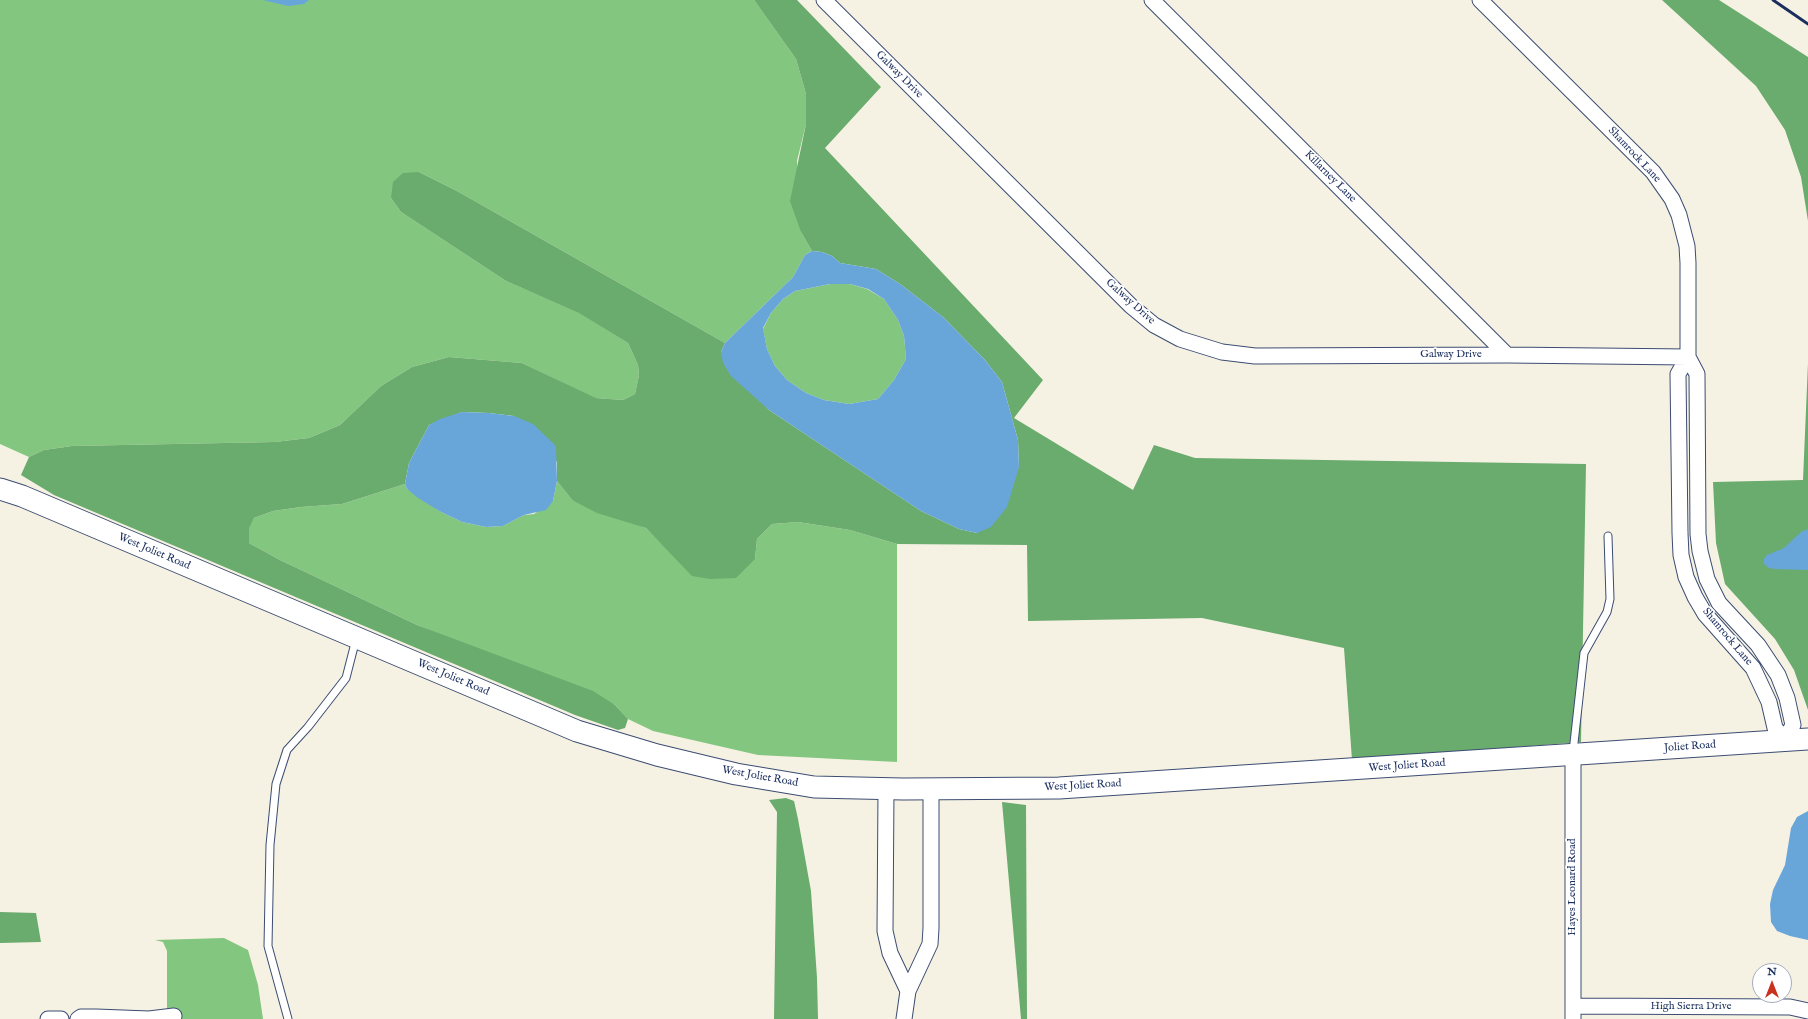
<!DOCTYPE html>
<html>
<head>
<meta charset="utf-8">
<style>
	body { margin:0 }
	#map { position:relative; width:1808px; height:1019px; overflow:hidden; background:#f5f2e3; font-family:"IM FELL English",serif }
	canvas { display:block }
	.north { position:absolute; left:1752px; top:963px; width:40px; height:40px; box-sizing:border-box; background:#fff; border:1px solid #a4acbf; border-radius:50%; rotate:0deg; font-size:11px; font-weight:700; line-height:16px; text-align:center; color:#1b2f5e }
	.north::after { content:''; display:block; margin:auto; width:14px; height:18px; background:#c8321e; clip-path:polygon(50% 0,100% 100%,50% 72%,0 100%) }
</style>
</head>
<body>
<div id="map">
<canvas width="1808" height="1019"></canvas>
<div class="north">N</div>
</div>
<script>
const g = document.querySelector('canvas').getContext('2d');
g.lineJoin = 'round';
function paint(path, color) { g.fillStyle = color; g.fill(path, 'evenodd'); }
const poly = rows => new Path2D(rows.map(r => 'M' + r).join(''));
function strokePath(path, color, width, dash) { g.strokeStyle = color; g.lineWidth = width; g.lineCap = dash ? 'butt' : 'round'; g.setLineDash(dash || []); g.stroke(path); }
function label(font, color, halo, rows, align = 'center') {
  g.font = font + ' "IM FELL English",serif'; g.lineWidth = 3.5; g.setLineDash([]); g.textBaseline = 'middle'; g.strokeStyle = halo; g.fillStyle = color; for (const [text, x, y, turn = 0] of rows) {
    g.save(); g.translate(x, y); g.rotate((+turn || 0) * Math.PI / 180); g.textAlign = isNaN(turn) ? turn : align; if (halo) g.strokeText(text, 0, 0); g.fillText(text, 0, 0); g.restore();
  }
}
const green = poly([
	[0,0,754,0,796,59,806,94,806,124,797,161,801,232,812,251,805,255,793,277,725,343,457,191,419,172,391,198,401,212,506,281,580,313,628,343,638,365,639,375,635,394,623,400,595,398,522,363,449,357,412,367,381,386,340,425,309,438,275,442,72,446,44,450,29,457,0,444],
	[830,284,850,284,867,289,884,299,898,320,904,336,906,359,894,380,878,399,849,404,824,400,806,393,787,380,775,366,767,349,763,329,771,313,783,299,795,291],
	[557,481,572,500,646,528,667,549,755,559,757,539,772,524,798,522,850,530,897,544,897,762,758,755,653,731,628,719,615,705,417,625,280,560,249,543,248,528,254,518,273,511,301,507,342,504,405,484,407,489,441,512,462,522,486,527,503,526,524,515,534,514,553,501],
	[224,938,248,950,258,985,263,1019,167,1019,167,951,163,942,155,940]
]);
const forest = poly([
	[754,0,797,0,881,87,825,148,1043,380,1014,418,1133,490,1154,445,1195,458,1586,464,1581,742,1352,760,1344,648,1202,618,1028,621,1027,545,897,544,850,530,798,522,772,524,757,539,755,559,736,578,710,579,692,576,646,528,597,513,572,500,557,481,557,462,514,416,489,413,462,412,429,425,409,463,405,484,342,504,301,507,273,511,254,518,249,528,249,543,280,560,417,625,593,691,615,705,628,719,625,728,618,730,575,715,54,495,21,475,29,457,44,450,72,446,275,442,309,438,340,425,381,386,412,367,449,357,522,363,596,398,623,400,635,394,639,375,638,365,628,343,579,313,506,281,401,212,391,198,393,182,403,173,419,172,457,191,725,343,721,352,769,410,921,511,959,529,977,533,1019,467,1018,440,1002,382,985,360,943,317,900,284,876,269,840,263,832,256,822,252,812,251,801,232,790,201,806,124,806,94,796,59],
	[1662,0,1719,0,1808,57,1808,221,1801,177,1785,130,1756,86],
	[1808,363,1808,710,1794,670,1775,639,1725,584,1716,543,1713,482,1803,480],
	[786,798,794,801,798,819,811,891,817,978,818,1019,774,1019,777,812,769,800],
	[1002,802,1026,805,1027,1019,1021,1019],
	[0,912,36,913,41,942,0,943]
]);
const water = poly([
	[263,0,309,0,304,4,288,6],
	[812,251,822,252,832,256,840,263,876,269,900,284,943,317,985,360,1002,382,1018,440,1019,467,1007,507,991,527,977,533,959,529,921,511,769,410,731,376,723,363,721,352,725,343,793,277,805,255],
	[830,284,850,284,868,289,884,299,898,320,904,336,906,359,894,380,878,399,849,404,824,400,806,393,787,380,775,366,767,349,763,328,771,313,783,299,795,291],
	[462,412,489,413,514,416,533,424,556,446,557,481,553,501,546,510,524,515,503,526,486,527,462,522,441,512,418,498,407,489,405,484,409,463,429,425,440,419],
	[1808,529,1808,570,1775,569,1769,568,1764,564,1764,559,1767,555,1784,548,1801,532],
	[1808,811,1808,940,1790,936,1777,931,1771,922,1770,904,1773,890,1785,865,1791,828,1797,817]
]);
const lane = poly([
	[1573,752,1584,653,1607,612,1610,599,1608,536],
	[288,1019,268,946,270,845,276,784,287,750,308,727,346,678,356,639]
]);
const street = poly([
	[824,0,1131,306,1154,325,1180,339,1222,352,1255,356,1507,355,1688,357],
	[1152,0,1507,355],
	[1480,0,1653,172,1672,199,1679,215,1687,246,1688,263,1688,357,1697,374,1698,534,1700,551,1707,579,1719,603,1758,645,1778,675,1787,698,1793,725,1785,740,1775,728,1769,702,1753,668,1705,614,1695,597,1686,577,1681,555,1680,533,1678,374,1688,357],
	[886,789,885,931,890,953,908,991,930,944,931,928,931,789],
	[1573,1006,1790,1007,1808,1011],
	[48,1019,61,1019],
	[78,1019,81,1017,96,1017,149,1019,174,1016],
	[904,1019,908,991],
	[1573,1019,1573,755]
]);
const secondary = poly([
	[0,489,22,496,577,731,657,755,736,774,814,787,903,789,1059,788,1808,739]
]);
const rail = poly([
	[1773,0,1808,24]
]);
const streetNames = [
	["Galway Drive",899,75,45],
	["Shamrock Lane",1634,155,47],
	["Killarney Lane",1330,177,45],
	["Galway Drive",1130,302,42],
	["Galway Drive",1451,355],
	["West Joliet Road",154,552,23],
	["Shamrock Lane",1727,637,50],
	["West Joliet Road",453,678,23],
	["Joliet Road",1690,747,-4],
	["West Joliet Road",1407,766,-4],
	["West Joliet Road",760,777,10],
	["West Joliet Road",1083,786,-3],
	["Hayes Leonard Road",1573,887,-90],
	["High Sierra Drive",1691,1007]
];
paint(green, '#83c67f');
paint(forest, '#6aab6e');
paint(water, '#68a6da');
strokePath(lane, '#3c4c72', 9);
strokePath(street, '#3c4c72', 17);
strokePath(secondary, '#3c4c72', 23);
strokePath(lane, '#fff', 7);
strokePath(street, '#fff', 15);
strokePath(secondary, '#fff', 21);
strokePath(rail, '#1b2f5e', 3);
label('11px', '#1b2f5e', '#fff', streetNames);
</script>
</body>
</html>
